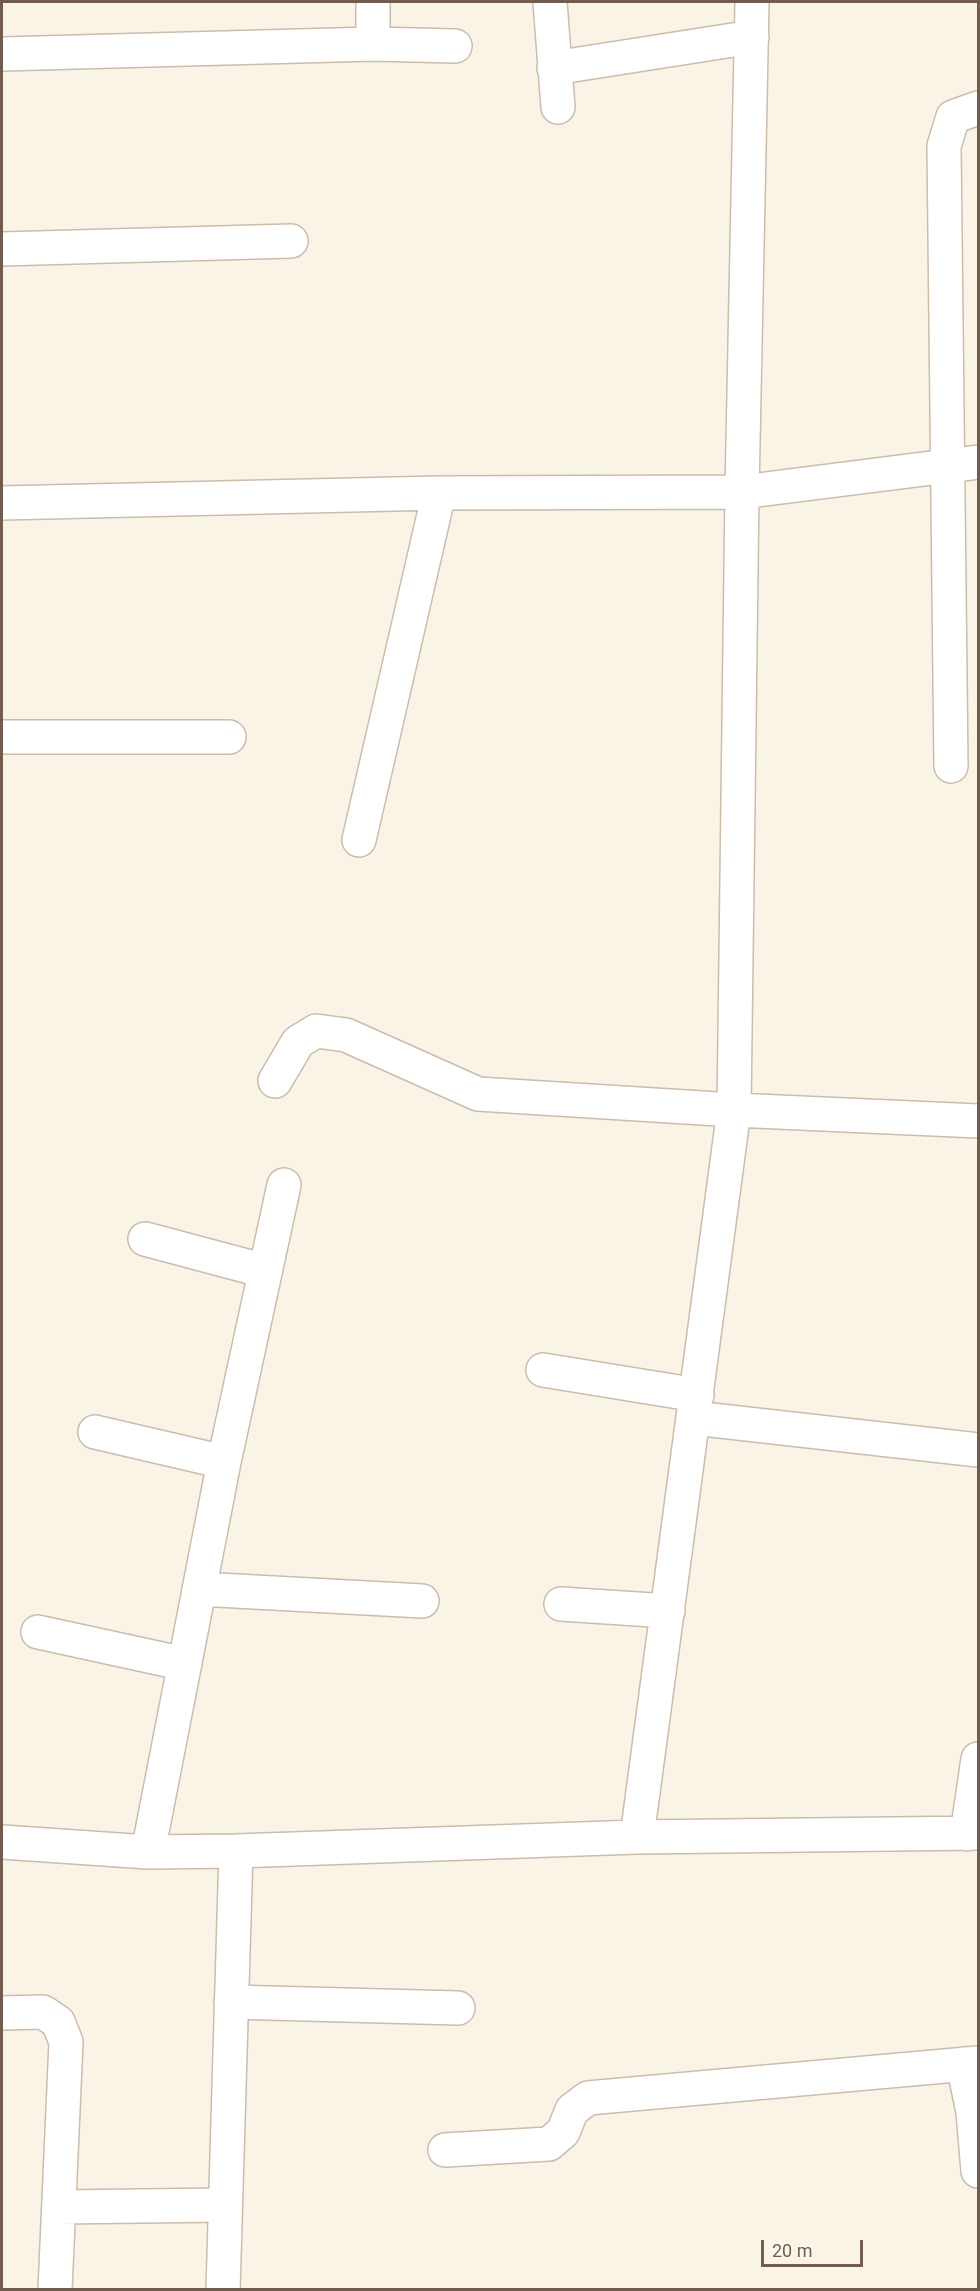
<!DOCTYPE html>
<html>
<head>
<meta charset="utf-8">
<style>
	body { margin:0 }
	#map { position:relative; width:980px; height:2291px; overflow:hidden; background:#faf4e7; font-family:Roboto,sans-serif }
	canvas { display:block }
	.frame { position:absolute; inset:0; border:3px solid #715c4e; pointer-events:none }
	.scale { position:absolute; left:761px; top:2240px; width:102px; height:27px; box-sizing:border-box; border:3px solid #715c4e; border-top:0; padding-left:8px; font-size:18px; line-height:21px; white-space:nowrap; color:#715c4e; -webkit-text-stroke:4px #fdf8ed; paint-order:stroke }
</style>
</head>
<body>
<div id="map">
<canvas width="980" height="2291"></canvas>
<div class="frame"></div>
<div class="scale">20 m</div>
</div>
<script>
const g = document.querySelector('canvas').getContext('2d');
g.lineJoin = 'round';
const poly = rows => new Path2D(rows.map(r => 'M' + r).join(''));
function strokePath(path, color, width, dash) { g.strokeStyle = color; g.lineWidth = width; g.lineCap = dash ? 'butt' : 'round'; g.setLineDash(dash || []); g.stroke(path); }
const minor = poly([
	[550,2,558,107],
	[373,44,373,2],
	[2,54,373,44,455,46],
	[554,68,752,37],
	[2,249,291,241],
	[2,503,439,493,742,492,978,462],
	[2,737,229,737],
	[951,766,944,146,953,117,978,108],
	[359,840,439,493],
	[275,1081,298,1042,316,1031,346,1035,478,1094,734,1110,978,1121],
	[145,1239,265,1271],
	[543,1370,697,1395],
	[694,1418,978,1450],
	[95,1432,224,1462],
	[199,1589,422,1601],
	[561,1604,668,1611],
	[38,1632,185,1664],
	[967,1834,978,1759],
	[637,1837,734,1110,742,492,752,2],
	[2,1842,148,1852,236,1851,637,1837,978,1833],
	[148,1852,224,1462,284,1185],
	[231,2002,458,2008],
	[2,2013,43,2012,58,2022,66,2042,55,2290],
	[963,2064,973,2112,978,2171],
	[445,2150,549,2144,563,2132,572,2110,588,2098,978,2063],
	[59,2207,225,2205],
	[223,2290,236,1851]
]);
strokePath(minor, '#cbbcae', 36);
strokePath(minor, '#fff', 33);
</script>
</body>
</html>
